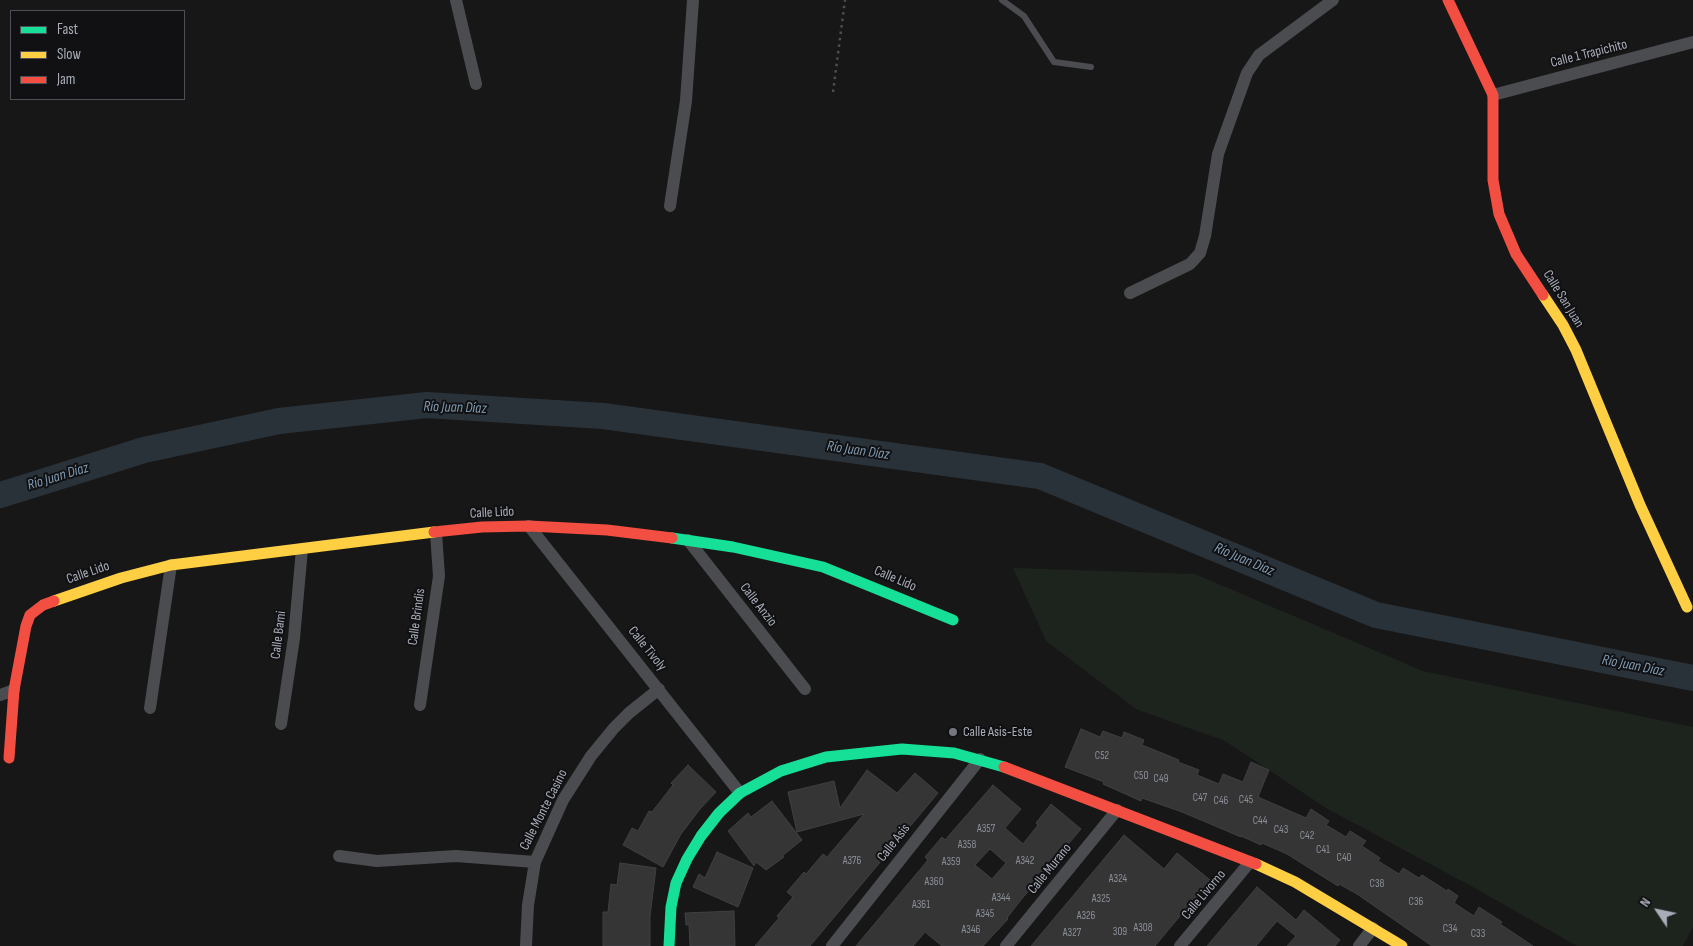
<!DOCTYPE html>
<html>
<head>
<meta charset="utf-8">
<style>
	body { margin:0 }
	#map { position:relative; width:1693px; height:946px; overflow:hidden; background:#171717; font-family:"Sofia Sans Condensed",sans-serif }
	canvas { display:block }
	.legend { position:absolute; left:10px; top:10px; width:175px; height:90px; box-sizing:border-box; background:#111113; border:1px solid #4d4f55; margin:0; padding:6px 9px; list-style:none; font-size:15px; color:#a8adb8 }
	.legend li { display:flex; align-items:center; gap:10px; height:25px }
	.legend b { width:25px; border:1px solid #4d4f55 }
	.north { position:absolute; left:1633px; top:886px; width:50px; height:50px; -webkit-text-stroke:4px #111113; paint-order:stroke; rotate:304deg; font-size:14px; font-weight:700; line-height:20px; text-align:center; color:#a8adb8 }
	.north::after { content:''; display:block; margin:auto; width:18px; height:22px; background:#a8adb8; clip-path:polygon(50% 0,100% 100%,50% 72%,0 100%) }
</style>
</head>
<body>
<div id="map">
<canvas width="1693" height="946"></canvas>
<ul class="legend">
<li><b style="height:6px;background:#16e098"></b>Fast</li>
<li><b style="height:6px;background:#ffcf43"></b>Slow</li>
<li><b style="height:6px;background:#f24e42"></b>Jam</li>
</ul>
<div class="north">N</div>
</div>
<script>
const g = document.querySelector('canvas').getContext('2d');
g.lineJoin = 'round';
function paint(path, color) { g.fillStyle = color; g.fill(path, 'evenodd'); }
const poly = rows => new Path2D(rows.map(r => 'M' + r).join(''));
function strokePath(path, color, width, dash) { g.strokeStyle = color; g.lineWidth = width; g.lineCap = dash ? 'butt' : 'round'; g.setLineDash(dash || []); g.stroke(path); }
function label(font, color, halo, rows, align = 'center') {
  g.font = font + ' "Sofia Sans Condensed",sans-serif'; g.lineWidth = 4; g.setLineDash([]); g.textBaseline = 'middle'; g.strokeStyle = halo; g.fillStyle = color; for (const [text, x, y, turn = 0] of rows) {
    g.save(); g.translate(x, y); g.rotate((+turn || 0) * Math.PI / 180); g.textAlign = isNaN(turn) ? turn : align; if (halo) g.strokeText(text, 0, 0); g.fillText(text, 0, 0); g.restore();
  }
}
const green = poly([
	[1013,568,1195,574,1423,671,1693,727,1693,927,1683,946,1577,946,1471,886,1326,808,1225,741,1136,709,1046,641]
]);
const river = poly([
	[0,495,144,450,279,421,427,405,603,416,1040,476,1376,615,1693,678]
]);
const building = poly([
	[1081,729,1100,737,1103,731,1122,738,1124,732,1144,740,1142,745,1179,760,1178,762,1199,770,1197,775,1219,784,1223,774,1243,782,1251,762,1269,770,1258,797,1306,818,1311,809,1329,821,1326,825,1346,837,1350,831,1366,841,1362,846,1380,858,1378,861,1399,874,1403,868,1419,878,1422,875,1447,891,1448,889,1458,896,1454,903,1474,916,1479,907,1502,922,1500,924,1533,946,1432,946,1357,894,1339,884,1338,886,1287,854,1262,843,1261,845,1241,836,1241,837,1182,812,1142,798,1141,801,1103,784,1104,782,1065,767,1081,729],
	[688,765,716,792,700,809,681,834,663,867,623,845,632,828,638,831,649,811,652,812,673,785,671,783,688,765],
	[867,770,897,793,915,773,938,793,810,946,755,946,779,918,777,916,793,897,787,892,804,872,806,874,823,854,827,857,864,814,797,832,788,792,834,781,840,808,867,770],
	[993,785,1021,809,1005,828,1023,844,1038,825,1036,823,1051,804,1081,829,1020,901,1007,918,1008,919,983,946,942,946,925,932,913,946,856,946,928,860,925,857,942,837,945,840,993,785],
	[990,849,1006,863,992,879,975,865,990,849],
	[772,801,802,840,782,856,784,857,766,870,756,862,754,866,728,831,748,813,751,817,772,801],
	[1124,835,1164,869,1177,853,1210,880,1155,946,1031,946,1124,835],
	[717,852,753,868,738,907,693,887,699,874,705,878,717,852],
	[620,863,656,868,650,916,650,946,603,946,603,912,608,912,611,884,617,885,620,863],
	[1257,887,1296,920,1304,910,1340,940,1335,946,1287,946,1296,936,1277,921,1256,946,1207,946,1257,887],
	[734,911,735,946,690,946,689,925,686,925,685,913,734,911]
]);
const path = poly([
	[833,92,845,0]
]);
const lane = poly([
	[1002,0,1024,16,1054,62,1091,67]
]);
const street = poly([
	[456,0,476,84],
	[1493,95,1693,42],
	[670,206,686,101,693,0],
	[1130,293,1190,264,1200,253,1205,236,1218,154,1247,73,1259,55,1333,0],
	[529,526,740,793],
	[688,540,805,689],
	[0,695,14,690],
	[420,705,439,576,436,533],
	[150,708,171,565],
	[281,724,294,638,302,549],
	[339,856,377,861,456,856,535,862],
	[526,946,528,905,535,862,563,800,591,756,614,728,629,713,659,689],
	[832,946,980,759],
	[1006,946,1117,810],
	[1180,946,1250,862],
	[1359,946,1373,928]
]);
const fast = poly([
	[672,538,733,547,823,567,953,620],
	[669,946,671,907,676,883,687,859,701,836,719,813,740,793,781,771,826,757,902,749,954,753,1004,767]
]);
const slow = poly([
	[1543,295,1563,325,1576,350,1640,505,1687,607],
	[54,601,121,578,171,565,434,532],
	[1256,864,1295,882,1402,946]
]);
const jam = poly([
	[1448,0,1493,95,1493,180,1499,214,1516,254,1543,295],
	[434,532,482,527,529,526,607,530,672,538],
	[9,758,14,690,26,626,30,615,43,605,54,601],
	[1004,767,1256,864]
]);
const markers = [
	[953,732,5,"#757880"]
];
const numberNames = [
	["C52",1102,756],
	["C50",1141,776],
	["C49",1161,779],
	["C47",1200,798],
	["C45",1246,800],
	["C46",1221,801],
	["C44",1260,821],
	["A357",986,829],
	["C43",1281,830],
	["C42",1307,836],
	["A358",967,845],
	["C41",1323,850],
	["C40",1344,858],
	["A376",852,861],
	["A342",1025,861],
	["A359",951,862],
	["A324",1118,879],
	["A360",934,882],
	["C38",1377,884],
	["A344",1001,898],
	["A325",1101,899],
	["C36",1416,902],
	["A361",921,905],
	["A345",985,914],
	["A326",1086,916],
	["A308",1143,928],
	["C34",1450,929],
	["A346",971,930],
	["309",1120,932],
	["A327",1072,933],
	["C33",1478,934]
];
const streetNames = [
	["Calle 1 Trapichito",1589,54,-14],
	["Calle San Juan",1563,299,58],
	["Calle Lido",492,513,-3],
	["Calle Lido",88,573,-19],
	["Calle Lido",895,579,23],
	["Calle Anzio",758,605,52],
	["Calle Brindis",417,617,-82],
	["Calle Bami",279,635,-83],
	["Calle Tivoly",647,649,51],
	["Calle Monte Casino",544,810,-63],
	["Calle Asis",894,843,-52],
	["Calle Murano",1050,869,-51],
	["Calle Livorno",1204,895,-50]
];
const poiNames = [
	["Calle Asis-Este",963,732]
];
const waterNames = [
	["Río Juan Díaz",455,408,2],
	["Río Juan Díaz",858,451,8],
	["Río Juan Díaz",58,477,-17],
	["Río Juan Díaz",1244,560,23],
	["Río Juan Díaz",1633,666,11]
];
paint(green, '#1d241e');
strokePath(river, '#2a3239', 26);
paint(building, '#353536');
strokePath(building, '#3f4043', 1);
strokePath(path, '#4d4e52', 2.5, [2.5, 4]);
strokePath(lane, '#4b4c50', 6);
strokePath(street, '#4b4c50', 12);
strokePath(fast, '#16e098', 11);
strokePath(slow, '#ffcf43', 11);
strokePath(jam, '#f24e42', 11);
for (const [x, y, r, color] of markers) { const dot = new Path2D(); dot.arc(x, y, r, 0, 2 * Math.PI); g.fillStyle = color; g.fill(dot); strokePath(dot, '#111113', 2); }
label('11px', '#8b8f98', null, numberNames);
label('14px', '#a8adb8', '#111113', streetNames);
label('14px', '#a8adb8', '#111113', poiNames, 'left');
label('italic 15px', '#7f9bb3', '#111113', waterNames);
</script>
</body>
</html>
